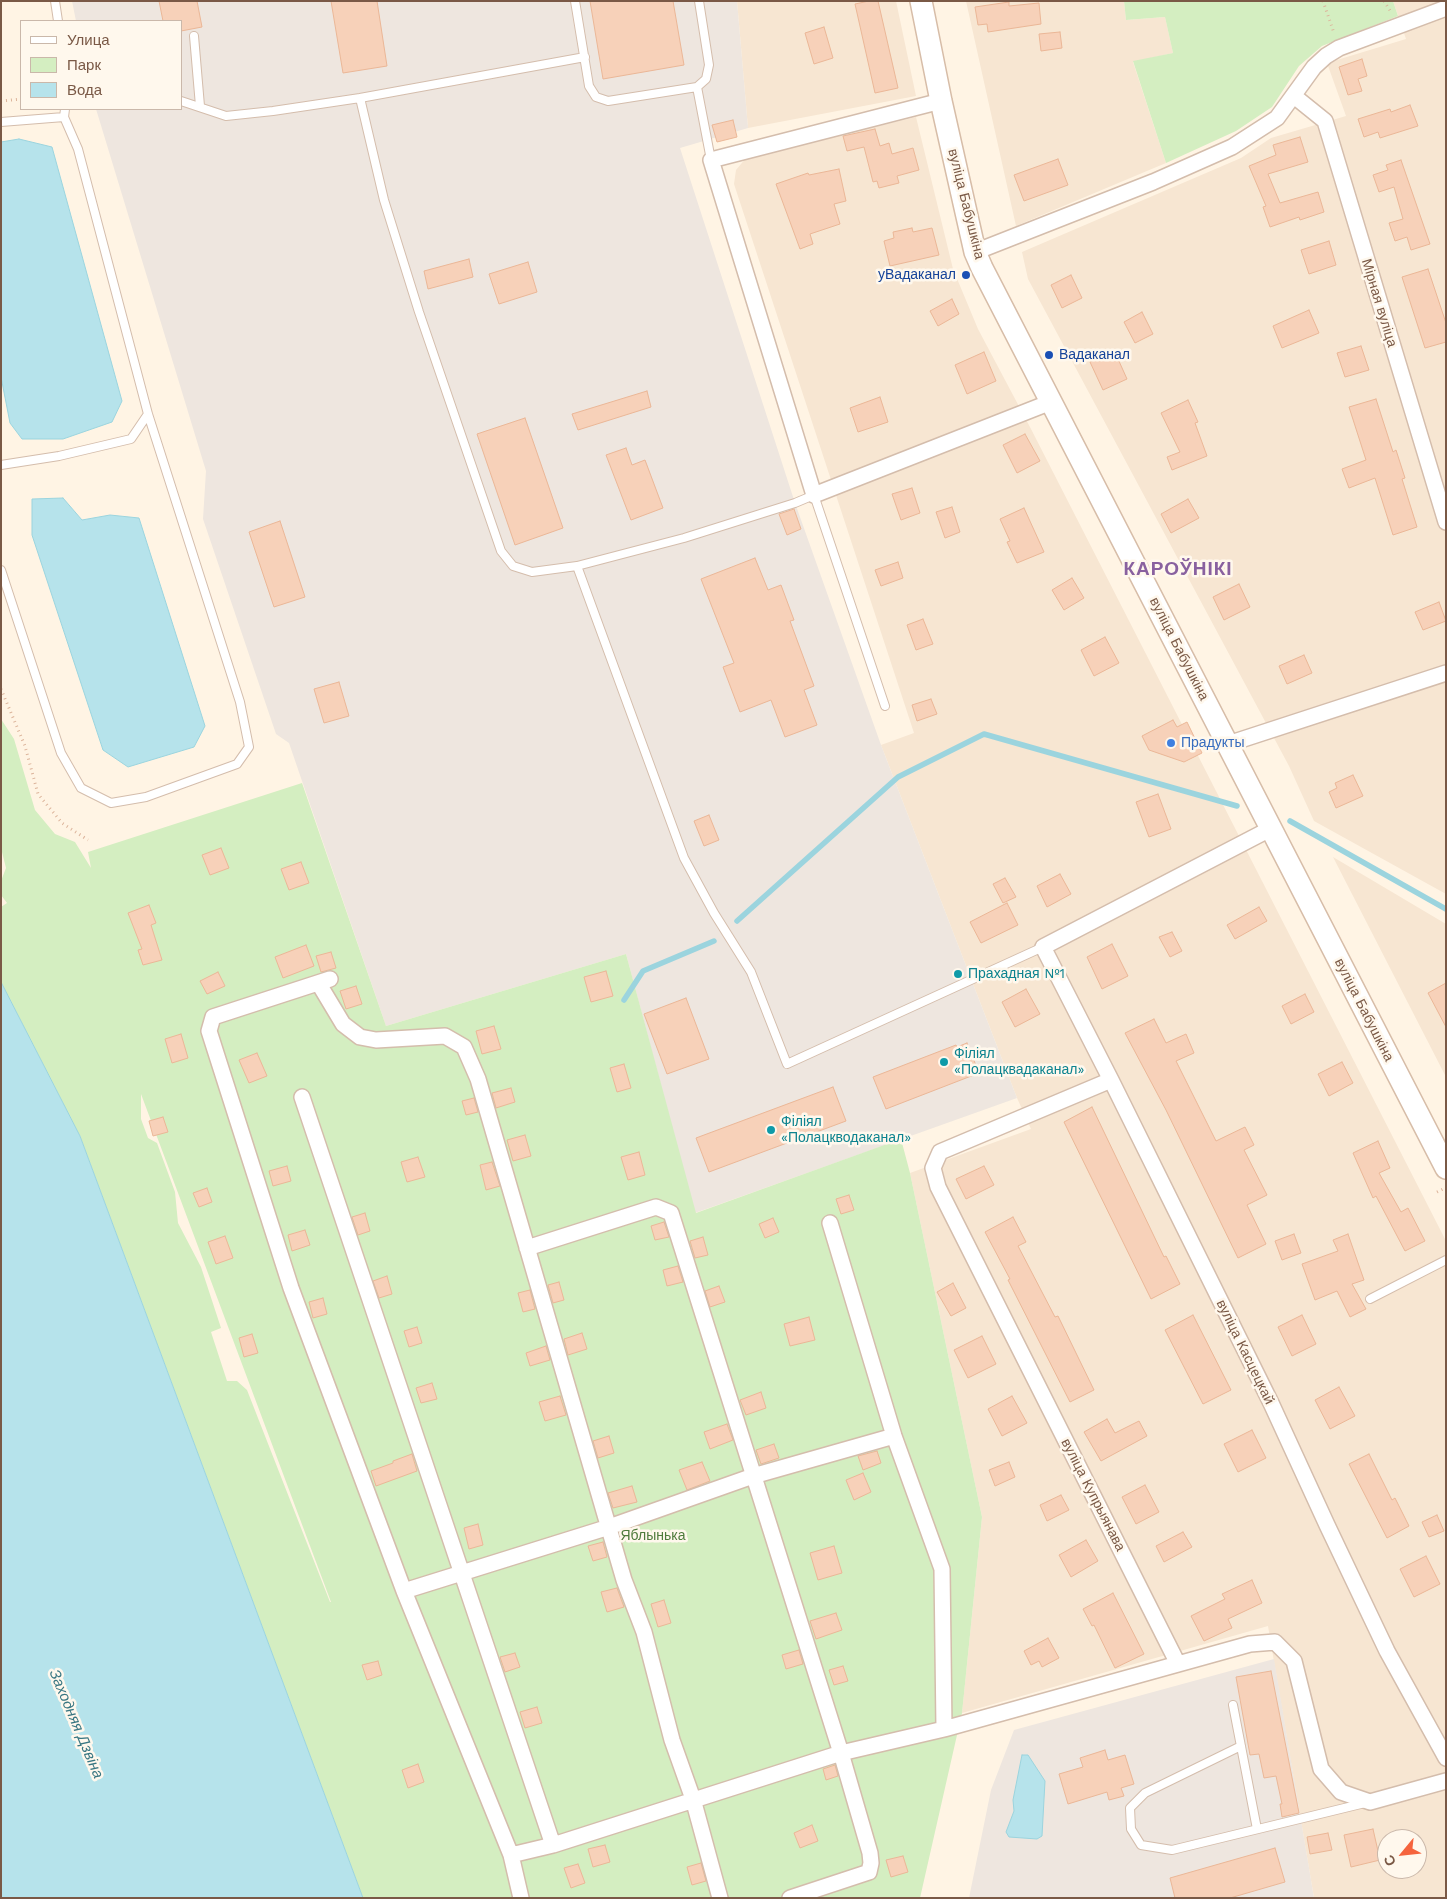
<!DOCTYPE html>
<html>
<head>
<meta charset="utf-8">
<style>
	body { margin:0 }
	#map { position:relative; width:1447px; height:1899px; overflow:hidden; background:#fff4e4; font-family:"Work Sans",sans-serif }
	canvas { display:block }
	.frame { position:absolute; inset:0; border:2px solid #7a5946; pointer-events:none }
	.legend { position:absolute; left:20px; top:20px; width:162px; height:90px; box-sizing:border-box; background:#fff8ed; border:1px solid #cab8aa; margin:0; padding:6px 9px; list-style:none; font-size:15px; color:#7a5946 }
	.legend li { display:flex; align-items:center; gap:10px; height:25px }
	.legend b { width:25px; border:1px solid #cab8aa }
	.north { position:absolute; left:1377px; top:1829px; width:50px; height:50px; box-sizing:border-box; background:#fff8ed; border:1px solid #cab8aa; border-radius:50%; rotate:242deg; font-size:14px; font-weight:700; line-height:20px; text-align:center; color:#7a5946 }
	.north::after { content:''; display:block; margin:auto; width:18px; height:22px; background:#f5643d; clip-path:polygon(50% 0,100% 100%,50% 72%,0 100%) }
</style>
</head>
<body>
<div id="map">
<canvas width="1447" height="1899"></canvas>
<div class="frame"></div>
<ul class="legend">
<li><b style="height:6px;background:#fff"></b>Улица</li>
<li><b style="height:14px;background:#d4eec1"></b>Парк</li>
<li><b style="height:14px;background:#b6e3eb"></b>Вода</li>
</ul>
<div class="north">С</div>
</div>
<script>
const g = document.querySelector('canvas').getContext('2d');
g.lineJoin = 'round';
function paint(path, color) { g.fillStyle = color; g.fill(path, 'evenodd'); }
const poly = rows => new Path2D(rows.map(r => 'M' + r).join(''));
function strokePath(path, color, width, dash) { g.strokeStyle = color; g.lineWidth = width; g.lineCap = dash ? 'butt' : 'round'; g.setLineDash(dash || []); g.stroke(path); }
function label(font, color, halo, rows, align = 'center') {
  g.font = font + ' "Work Sans",sans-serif'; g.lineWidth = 5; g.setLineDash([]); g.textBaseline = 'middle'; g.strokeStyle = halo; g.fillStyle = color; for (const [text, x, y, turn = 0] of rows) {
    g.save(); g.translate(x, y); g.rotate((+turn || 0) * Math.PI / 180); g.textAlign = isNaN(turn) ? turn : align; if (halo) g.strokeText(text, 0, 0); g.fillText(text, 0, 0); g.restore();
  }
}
const residential = poly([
	[737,1,896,1,916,96,748,128],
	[966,1,1124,1,1126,20,1165,17,1173,53,1133,62,1166,163,1016,226],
	[1393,1,1446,1,1446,894,1314,821,1289,766,1028,279,1022,252,1241,158,1271,138,1346,116,1327,63,1406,39],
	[916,117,953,269,978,329,1031,429,1446,1241,1446,1898,1314,1898,1268,1626,962,1713,982,1517,910,1173,1031,1129,1017,1098,881,745,914,733,734,184,736,170,746,158],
	[1387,1839,1417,1839,1417,1869,1387,1869],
	[1333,857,1446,924,1446,1077]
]);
const industrial = poly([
	[72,1,737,1,748,128,680,148,795,503,881,745,1017,1098,695,1213,626,954,386,1026,289,743,276,734,203,519,206,471,96,109,181,109,181,21,76,21],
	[1274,1659,1314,1898,969,1898,991,1790,1014,1730]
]);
const green = poly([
	[1124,1,1393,1,1398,16,1322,46,1299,66,1272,107,1236,131,1166,163,1133,61,1173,53,1165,17,1126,20],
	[1,719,14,739,35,810,55,834,75,842,91,868,88,852,302,783,386,1026,626,954,696,1213,901,1139,910,1173,982,1517,962,1713,920,1898,363,1898,80,1136,1,982,1,907,7,903,1,895,1,881,6,868,1,848],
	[141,1094,331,1602,330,1602,247,1390,237,1381,227,1381,211,1332,221,1328,201,1267,178,1223,175,1192,157,1143,148,1138,141,1119]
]);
const water = poly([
	[19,139,52,147,122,401,112,422,63,439,22,439,10,423,1,377,1,142,19,139],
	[63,498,82,520,110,515,139,518,205,726,194,747,128,767,103,750,32,535,32,499,63,498],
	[1,982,80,1136,363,1898,1,1898,1,982],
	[1022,1755,1028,1755,1045,1781,1042,1836,1037,1839,1009,1837,1006,1832,1014,1811,1013,1800,1022,1755]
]);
const stream = poly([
	[1290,821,1446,909],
	[737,921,898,777,984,734,1237,806],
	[624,1000,643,971,714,941]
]);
const building = poly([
	[159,1,197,1,202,27,181,31,181,21,163,21,159,1],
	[331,1,377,1,387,66,343,73,331,1],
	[590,1,673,1,684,65,603,79,590,1],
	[869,1,878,1,898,88,875,93,855,4,869,1],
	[1009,2,1009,6,1039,3,1041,24,988,32,987,24,978,25,975,7,1009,2],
	[824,27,833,58,814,64,805,33,824,27],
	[1060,32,1062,48,1041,51,1039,34,1060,32],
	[1362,59,1367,76,1358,79,1362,91,1348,95,1339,67,1362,59],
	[1410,105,1418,126,1380,138,1378,132,1364,137,1358,119,1390,109,1391,112,1410,105],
	[733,120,737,137,717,142,712,125,733,120],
	[875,129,880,146,889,143,892,154,913,148,919,170,897,176,899,183,879,188,877,181,873,182,864,147,847,151,843,136,875,129],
	[1300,137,1308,162,1268,174,1280,203,1318,192,1324,212,1300,220,1299,217,1270,227,1263,207,1266,206,1249,166,1276,155,1273,145,1300,137],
	[1058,159,1068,185,1024,201,1014,175,1058,159],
	[1401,160,1430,244,1411,250,1407,237,1395,241,1389,223,1403,219,1394,187,1379,192,1373,175,1388,170,1386,165,1401,160],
	[839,169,846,201,834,204,840,224,810,234,813,244,800,249,776,184,808,173,809,175,839,169],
	[912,228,913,232,932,228,939,255,890,266,884,241,894,238,893,232,912,228],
	[1329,241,1336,265,1309,274,1301,250,1329,241],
	[469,259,473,277,428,289,424,271,469,259],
	[528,262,537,292,499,304,489,274,528,262],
	[1428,269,1446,323,1446,342,1425,348,1402,277,1428,269],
	[1071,275,1082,298,1062,308,1051,285,1071,275],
	[952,299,959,314,938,326,930,311,952,299],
	[1309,310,1319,333,1282,348,1273,326,1309,310],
	[1142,312,1153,334,1135,343,1124,322,1142,312],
	[1361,346,1369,370,1345,377,1337,353,1361,346],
	[1114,350,1127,379,1103,390,1090,362,1114,350],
	[984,352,996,381,967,394,955,365,984,352],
	[647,391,651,407,578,430,572,414,647,391],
	[880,397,888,422,858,432,850,408,880,397],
	[1376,399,1393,452,1396,450,1405,478,1402,479,1417,527,1393,535,1375,478,1349,488,1342,469,1366,460,1349,407,1376,399],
	[1188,400,1198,422,1195,423,1207,456,1172,470,1167,457,1180,452,1161,413,1188,400],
	[525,418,563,528,515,545,477,434,525,418],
	[1025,434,1040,461,1017,473,1003,445,1025,434],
	[626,448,632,465,645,460,663,508,631,520,606,455,626,448],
	[912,488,920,513,901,520,892,494,912,488],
	[1188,499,1199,518,1171,533,1161,514,1188,499],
	[952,507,960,532,945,538,936,512,952,507],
	[1024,508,1044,552,1017,563,1007,542,1010,541,1000,519,1024,508],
	[794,509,801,529,787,535,779,514,794,509],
	[280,521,305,597,274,607,249,532,280,521],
	[755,558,768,590,781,585,794,620,790,621,814,686,804,690,817,725,785,737,771,700,740,712,723,667,734,663,701,579,755,558],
	[898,562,903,578,881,586,875,570,898,562],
	[1072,578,1084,598,1064,610,1052,590,1072,578],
	[1239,584,1250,607,1224,620,1213,597,1239,584],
	[1439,602,1446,621,1423,630,1415,612,1439,602],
	[923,619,933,644,916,650,907,625,923,619],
	[1105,637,1119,663,1094,676,1081,650,1105,637],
	[1304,655,1312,673,1287,684,1279,666,1304,655],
	[339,682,349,716,324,723,314,689,339,682],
	[931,699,937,714,917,721,912,705,931,699],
	[1173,720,1177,727,1187,722,1202,753,1184,762,1149,750,1142,736,1173,720],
	[1353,775,1363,796,1336,808,1329,792,1337,788,1335,783,1353,775],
	[1158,794,1171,829,1149,837,1136,802,1158,794],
	[709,815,719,840,704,846,694,821,709,815],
	[221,848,229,868,210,875,202,855,221,848],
	[301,862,309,883,289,890,281,869,301,862],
	[1060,874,1071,894,1047,907,1037,886,1060,874],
	[1005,878,1016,897,1003,903,993,884,1005,878],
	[1007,903,1018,925,981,943,970,922,1007,903],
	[149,905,156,923,151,925,162,960,143,965,138,950,142,949,128,913,149,905],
	[1259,907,1267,921,1235,939,1227,925,1259,907],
	[1172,932,1182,951,1170,957,1159,937,1172,932],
	[1112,944,1128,976,1102,989,1087,957,1112,944],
	[306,945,314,966,283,978,275,957,306,945],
	[331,952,336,968,321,972,316,956,331,952],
	[606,971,613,996,591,1002,584,977,606,971],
	[218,972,225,986,207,994,200,981,218,972],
	[1446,983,1446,1027,1428,993,1446,983],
	[356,986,362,1004,346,1009,340,991,356,986],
	[1026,989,1040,1014,1015,1027,1002,1002,1026,989],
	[1305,994,1314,1012,1291,1024,1282,1006,1305,994],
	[686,998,709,1059,667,1074,644,1014,686,998],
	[1154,1019,1166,1043,1186,1034,1194,1053,1176,1061,1216,1141,1245,1127,1254,1145,1244,1150,1267,1195,1247,1205,1266,1244,1238,1258,1166,1110,1125,1033,1154,1019],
	[494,1026,501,1049,482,1054,476,1031,494,1026],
	[181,1034,188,1058,172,1063,165,1039,181,1034],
	[967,1043,979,1073,886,1109,873,1077,956,1045,957,1047,967,1043],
	[257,1053,267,1076,249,1083,239,1060,257,1053],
	[1342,1062,1353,1083,1329,1096,1318,1074,1342,1062],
	[624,1064,631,1088,617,1092,610,1068,624,1064],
	[833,1087,846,1121,709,1172,696,1138,833,1087],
	[511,1088,515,1102,496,1108,492,1093,511,1088],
	[474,1098,478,1112,466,1115,462,1101,474,1098],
	[1092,1107,1164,1257,1166,1256,1180,1284,1151,1299,1064,1122,1092,1107],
	[163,1117,168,1132,153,1136,149,1121,163,1117],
	[525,1135,531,1156,513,1161,507,1140,525,1135],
	[1378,1141,1390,1168,1379,1173,1401,1212,1408,1208,1425,1241,1405,1251,1376,1196,1373,1198,1353,1153,1378,1141],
	[639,1152,645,1175,628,1180,621,1157,639,1152],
	[418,1157,425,1177,407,1182,401,1162,418,1157],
	[492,1162,500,1186,486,1190,480,1165,492,1162],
	[287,1166,291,1181,273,1186,269,1171,287,1166],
	[984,1166,994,1185,966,1199,956,1179,984,1166],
	[207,1188,212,1202,199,1207,193,1193,207,1188],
	[849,1195,854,1210,841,1214,836,1199,849,1195],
	[365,1213,370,1231,358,1235,352,1217,365,1213],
	[1013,1217,1026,1242,1018,1246,1055,1317,1058,1316,1094,1390,1070,1402,1008,1280,1010,1279,985,1232,1013,1217],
	[773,1218,779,1232,765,1238,759,1224,773,1218],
	[664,1222,669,1237,655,1240,651,1226,664,1222],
	[305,1230,310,1245,292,1251,288,1235,305,1230],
	[1294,1234,1301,1253,1282,1260,1275,1241,1294,1234],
	[1348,1234,1364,1280,1352,1284,1366,1309,1350,1317,1337,1291,1315,1300,1302,1264,1338,1251,1333,1240,1348,1234],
	[225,1236,233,1258,216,1264,208,1242,225,1236],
	[703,1237,708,1255,695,1258,690,1241,703,1237],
	[678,1266,683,1282,667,1286,663,1270,678,1266],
	[387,1276,392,1294,379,1298,373,1281,387,1276],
	[559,1282,564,1300,553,1303,548,1285,559,1282],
	[953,1283,966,1308,951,1316,937,1292,953,1283],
	[719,1286,725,1302,710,1307,705,1291,719,1286],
	[530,1290,535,1309,523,1312,518,1293,530,1290],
	[323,1298,327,1314,313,1318,309,1302,323,1298],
	[1193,1315,1231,1390,1203,1404,1165,1330,1193,1315],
	[1302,1315,1316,1344,1292,1356,1278,1327,1302,1315],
	[809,1317,815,1340,790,1346,784,1324,809,1317],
	[417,1327,422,1343,409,1347,404,1331,417,1327],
	[582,1333,587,1349,568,1355,564,1339,582,1333],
	[252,1334,258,1353,244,1357,239,1338,252,1334],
	[982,1336,996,1364,968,1378,954,1350,982,1336],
	[546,1346,550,1360,530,1366,526,1353,546,1346],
	[432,1383,437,1399,421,1403,416,1388,432,1383],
	[1339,1387,1355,1416,1330,1429,1315,1400,1339,1387],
	[761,1392,766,1408,746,1415,740,1400,761,1392],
	[560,1396,566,1415,545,1421,539,1402,560,1396],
	[1012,1396,1027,1423,1002,1436,988,1409,1012,1396],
	[1107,1419,1115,1433,1139,1421,1147,1436,1101,1461,1084,1432,1107,1419],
	[727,1424,733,1440,710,1449,704,1432,727,1424],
	[1252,1430,1266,1458,1238,1472,1224,1444,1252,1430],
	[609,1436,614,1453,598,1458,593,1441,609,1436],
	[774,1444,779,1458,761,1464,756,1450,774,1444],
	[877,1451,881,1463,863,1470,858,1456,877,1451],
	[412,1454,417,1471,376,1486,371,1471,393,1463,393,1461,412,1454],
	[1369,1454,1392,1500,1395,1498,1409,1526,1387,1538,1349,1464,1369,1454],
	[702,1462,710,1481,687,1490,679,1470,702,1462],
	[1009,1462,1015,1477,995,1486,989,1470,1009,1462],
	[863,1473,871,1492,854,1500,846,1480,863,1473],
	[1145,1485,1159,1512,1136,1524,1122,1497,1145,1485],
	[632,1486,637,1502,613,1508,608,1493,632,1486],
	[1061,1495,1069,1510,1047,1521,1040,1505,1061,1495],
	[1437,1515,1444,1531,1429,1537,1422,1522,1437,1515],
	[478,1524,483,1545,469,1549,464,1528,478,1524],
	[1183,1532,1192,1547,1164,1562,1156,1546,1183,1532],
	[1086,1540,1098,1561,1071,1577,1059,1555,1086,1540],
	[603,1542,607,1557,593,1561,588,1546,603,1542],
	[834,1546,842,1573,818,1580,810,1553,834,1546],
	[1426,1556,1440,1584,1414,1597,1400,1569,1426,1556],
	[1252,1580,1262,1603,1228,1619,1232,1628,1204,1641,1191,1616,1225,1599,1222,1594,1252,1580],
	[617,1588,624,1607,607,1612,601,1592,617,1588],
	[1113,1593,1144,1654,1115,1668,1094,1625,1092,1626,1083,1609,1113,1593],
	[664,1600,671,1623,658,1627,651,1604,664,1600],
	[836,1613,842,1630,816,1639,810,1621,836,1613],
	[1048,1638,1059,1658,1042,1667,1039,1661,1031,1665,1024,1651,1048,1638],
	[799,1650,803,1664,786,1669,782,1655,799,1650],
	[515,1653,520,1667,505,1672,500,1657,515,1653],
	[378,1661,382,1675,367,1680,362,1665,378,1661],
	[843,1666,848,1681,834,1685,829,1670,843,1666],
	[1271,1671,1299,1813,1282,1817,1280,1804,1282,1804,1276,1776,1264,1778,1259,1754,1250,1755,1236,1677,1271,1671],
	[537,1707,542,1723,525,1728,520,1712,537,1707],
	[1105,1750,1108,1760,1125,1755,1134,1784,1121,1788,1124,1796,1109,1800,1107,1792,1068,1804,1059,1774,1083,1767,1080,1758,1105,1750],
	[418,1764,424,1782,408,1788,402,1770,418,1764],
	[835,1765,838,1776,826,1780,823,1769,835,1765],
	[812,1825,818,1841,800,1848,794,1833,812,1825],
	[1373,1829,1380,1860,1351,1867,1344,1835,1373,1829],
	[1328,1833,1332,1850,1310,1854,1307,1837,1328,1833],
	[605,1845,610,1862,593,1867,588,1849,605,1845],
	[1275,1848,1285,1882,1230,1898,1175,1898,1170,1878,1275,1848],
	[903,1856,908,1872,891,1877,886,1860,903,1856],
	[701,1863,706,1881,692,1885,687,1867,701,1863],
	[578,1864,585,1883,571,1888,564,1868,578,1864]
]);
const path = poly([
	[1323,1,1334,33],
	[1384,1,1391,12],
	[1,101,21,99],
	[1,689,25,746,38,794,62,823,88,840],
	[1437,1192,1445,1188]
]);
const lane = poly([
	[55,1,58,21],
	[575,1,589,86,596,97,608,101,697,87,706,79,709,65,699,1],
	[194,36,200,106],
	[697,87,711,160],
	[360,98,384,200,419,312,501,551,513,566,532,572,577,566,684,538,795,503,814,495,885,706],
	[181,101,226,116,273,111,360,98,585,57],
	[1,122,64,117],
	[1,465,59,456,131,439,148,414],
	[577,566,684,858,714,913,751,972,787,1064,1043,947],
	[1,570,61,753,81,788,111,803,146,797,237,764,249,747,240,702,148,414,78,149,64,117,65,109],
	[1370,1299,1446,1260],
	[1233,1705,1257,1829],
	[1241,1746,1145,1793,1130,1808,1131,1829,1141,1845,1172,1850,1365,1803]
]);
const street = poly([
	[1294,96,1325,121,1446,522],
	[941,101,711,160,814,495,1051,402],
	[975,252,1153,182,1232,147,1277,118,1314,67,1326,56,1339,48,1446,8],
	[1228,744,1446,673],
	[1270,829,1043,947,1111,1080,1271,1403,1327,1525,1387,1651,1446,1758],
	[330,979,213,1017,209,1031,291,1288,404,1591,511,1855,521,1898],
	[319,984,343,1024,360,1037,376,1040,445,1036,464,1047,478,1079,624,1580,644,1632,672,1740,693,1799,720,1898],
	[1111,1080,940,1152,933,1168,938,1187,1178,1664,1250,1644,1275,1642,1294,1661,1321,1769,1341,1792,1370,1802,1446,1781],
	[302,1097,553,1845],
	[830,1223,894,1436,942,1569,944,1729],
	[527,1248,656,1207,671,1213,841,1753,870,1853,871,1863,869,1872,790,1898],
	[404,1591,609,1527,753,1476,894,1436],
	[511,1855,553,1845,841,1753,944,1729,1178,1664]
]);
const secondary = poly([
	[921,1,941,101,975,252,982,268,1446,1168]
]);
const markers = [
	[966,275,5,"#1a4fb4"],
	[1049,355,5,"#1a4fb4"],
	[1171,743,5,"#3f7fe0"],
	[958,974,5,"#0f9aa8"],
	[944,1062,5,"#0f9aa8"],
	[771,1130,5,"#0f9aa8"]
];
const streetNames = [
	["вуліца Бабушкіна",966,204,76],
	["Мірная вуліца",1379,303,73],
	["вуліца Бабушкіна",1179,649,63],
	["вуліца Бабушкіна",1364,1010,63],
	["вуліца Касцецкай",1245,1352,64],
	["вуліца Купрыянава",1093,1495,63]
];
const transitNames = [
	["уВадаканал",956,275],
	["Вадаканал",1059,355,"left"]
];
const shopNames = [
	["Прадукты",1181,743]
];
const cultureNames = [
	["Прахадная №1",968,974],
	["Філіял",954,1054],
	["«Полацквадаканал»",954,1070],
	["Філіял",781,1122],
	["«Полацкводаканал»",781,1138]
];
const parkNames = [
	["Яблынька",653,1536]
];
const waterNames = [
	["Заходняя Дзвіна",76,1724,67]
];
const districtNames = [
	["КАРОЎНІКІ",1178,569]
];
paint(residential, '#f7e6d2');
paint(industrial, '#eee6df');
paint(green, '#d4eec1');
paint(water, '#b6e3eb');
strokePath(water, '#9bd4de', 1);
strokePath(stream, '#9bd4de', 5.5);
paint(building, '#f7d1b9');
strokePath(building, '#ebb797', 1);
strokePath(lane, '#d4bdac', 10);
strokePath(street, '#d4bdac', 18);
strokePath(secondary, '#d7bda8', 24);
strokePath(path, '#dcb49b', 3, [1, 4]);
strokePath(lane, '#fff', 8);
strokePath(street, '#fff', 15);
strokePath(secondary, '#fff', 21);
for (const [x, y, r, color] of markers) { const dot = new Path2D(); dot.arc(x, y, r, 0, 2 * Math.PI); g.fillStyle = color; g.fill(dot); strokePath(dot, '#fff8ed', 2); }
label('14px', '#7a5946', '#fff8ed', streetNames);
label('14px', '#164399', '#fff8ed', transitNames, 'right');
label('14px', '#366cbe', '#fff8ed', shopNames, 'left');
label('14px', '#0d838f', '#fff8ed', cultureNames, 'left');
label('14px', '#4e7b3b', '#fff8ed', parkNames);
label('italic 15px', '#387682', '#fff8ed', waterNames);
g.letterSpacing = '1px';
label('bold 19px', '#89619f', '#fff8ed', districtNames);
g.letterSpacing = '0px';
</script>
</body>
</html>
